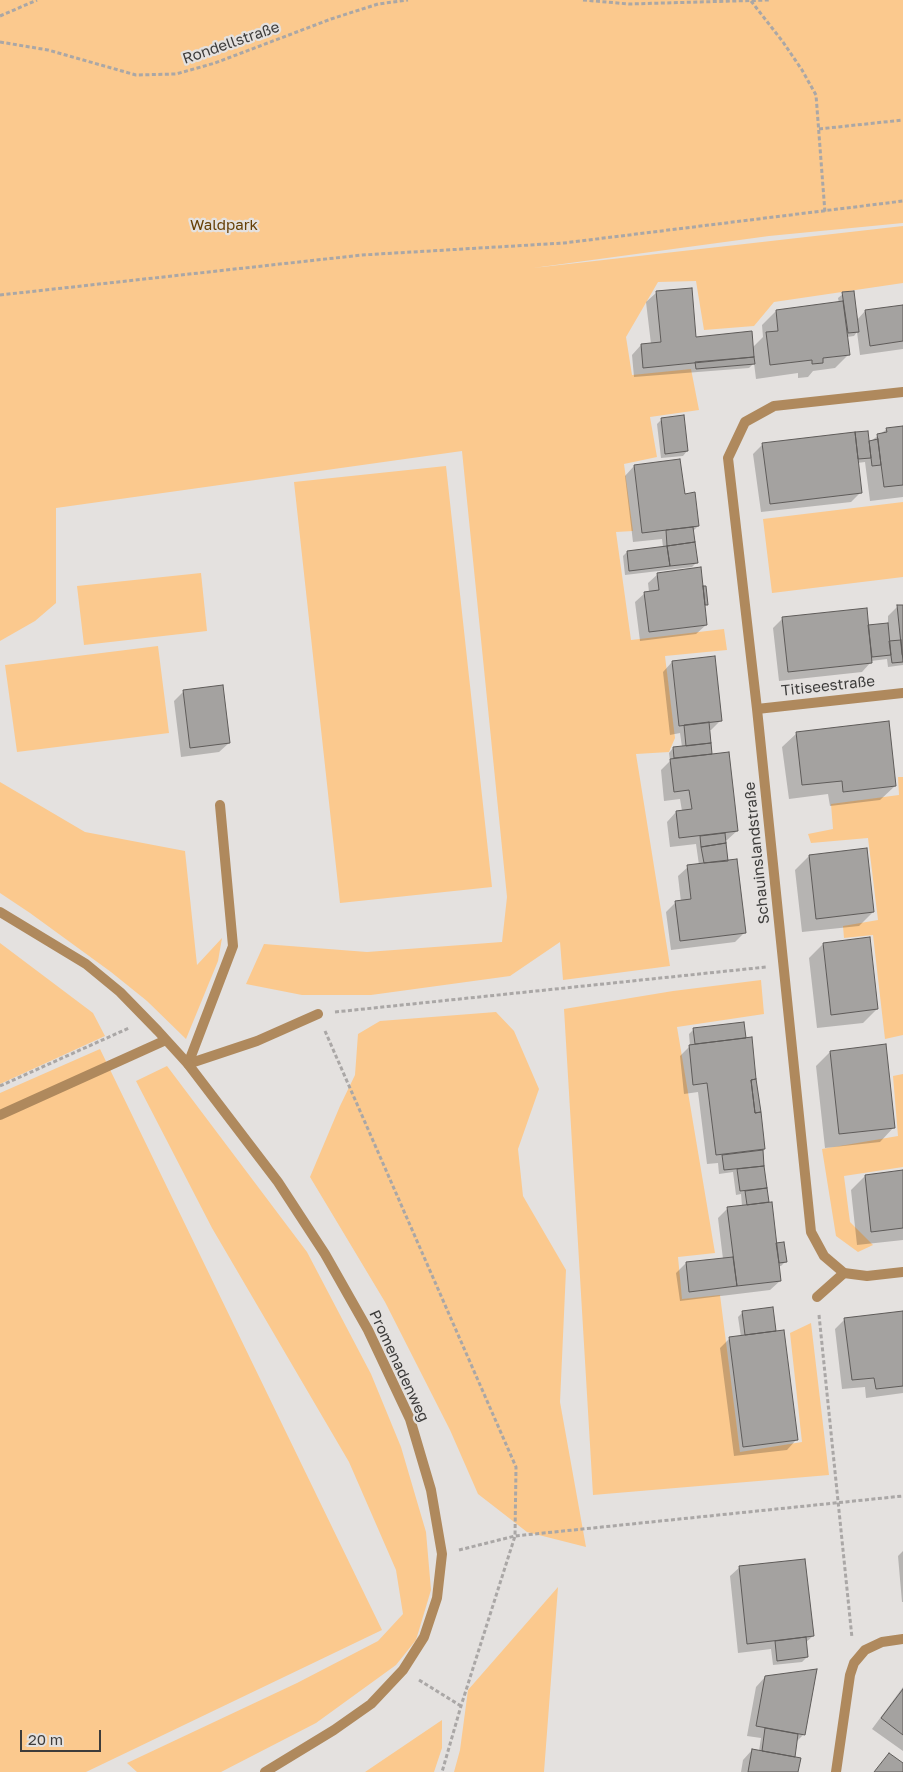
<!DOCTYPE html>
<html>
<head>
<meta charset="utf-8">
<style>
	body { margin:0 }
	#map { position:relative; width:903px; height:1772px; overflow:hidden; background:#e4e1df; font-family:"Golos Text",sans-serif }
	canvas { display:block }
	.scale { position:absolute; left:20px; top:1730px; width:81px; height:22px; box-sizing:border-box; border:2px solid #3d3c3b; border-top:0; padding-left:6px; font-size:15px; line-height:18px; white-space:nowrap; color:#3d3c3b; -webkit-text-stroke:4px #e4e1df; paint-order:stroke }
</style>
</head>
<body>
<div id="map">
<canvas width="903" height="1772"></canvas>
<div class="scale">20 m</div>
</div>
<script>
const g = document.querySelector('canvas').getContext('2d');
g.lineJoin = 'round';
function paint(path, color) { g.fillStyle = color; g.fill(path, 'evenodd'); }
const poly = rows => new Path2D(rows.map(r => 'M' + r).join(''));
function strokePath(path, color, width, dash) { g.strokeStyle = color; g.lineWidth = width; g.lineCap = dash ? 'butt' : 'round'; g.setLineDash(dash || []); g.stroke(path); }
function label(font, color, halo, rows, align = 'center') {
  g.font = font + ' "Golos Text",sans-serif'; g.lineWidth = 4.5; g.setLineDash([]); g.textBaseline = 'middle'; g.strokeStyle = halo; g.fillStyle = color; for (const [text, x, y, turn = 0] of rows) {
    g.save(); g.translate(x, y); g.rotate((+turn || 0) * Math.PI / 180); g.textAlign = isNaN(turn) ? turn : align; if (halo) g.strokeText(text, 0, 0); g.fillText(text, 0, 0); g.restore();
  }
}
const green = poly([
	[0,0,903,0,903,223,769,236,533,268,903,226,903,283,774,302,754,326,704,330,696,281,658,282,626,337,632,375,691,369,699,410,650,417,657,457,624,464,633,531,616,532,631,640,724,629,727,650,665,656,675,738,669,752,636,754,670,966,563,980,560,942,510,976,371,995,302,995,246,984,264,944,367,952,502,942,507,897,462,451,56,508,56,603,35,621,0,641],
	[446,466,492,887,340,903,294,482],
	[903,502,903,577,772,593,763,519],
	[201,573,207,631,84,645,77,586],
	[158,646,169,733,17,752,5,665],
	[898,777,903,777,903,1035,885,1039,873,935,844,938,843,926,878,920,868,838,811,843,808,834,833,829,831,804,899,795],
	[0,782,85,832,185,851,197,965,222,938,218,961,186,1039,147,1001,111,972,30,913,0,893],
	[0,943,93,1013,105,1036,0,1084],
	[761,980,764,1014,677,1027,715,1253,678,1257,682,1299,720,1295,740,1452,802,1442,790,1333,811,1323,829,1475,593,1495,564,1009,673,991],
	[496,1012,514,1031,539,1089,518,1149,523,1196,566,1270,560,1402,586,1547,527,1532,478,1494,450,1430,385,1302,310,1177,340,1106,355,1075,358,1034,380,1021],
	[100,1049,382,1630,86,1772,0,1772,0,1093],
	[167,1066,307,1252,371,1374,401,1447,426,1532,431,1590,416,1640,396,1665,316,1723,221,1772,137,1772,127,1763,297,1683,378,1641,403,1614,396,1570,349,1462,212,1228,136,1081],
	[903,1074,903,1167,844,1176,850,1222,873,1245,858,1252,836,1236,822,1149,898,1136,893,1076],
	[558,1587,544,1772,454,1772,460,1750,468,1690],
	[442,1720,442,1748,434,1772,365,1772]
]);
const shadow = poly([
	[690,289,695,338,752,348,763,337,762,325,776,311,839,303,838,298,843,294,857,320,865,311,903,306,903,349,860,355,857,332,854,336,847,337,849,354,835,368,813,371,808,377,798,378,798,373,756,379,754,363,749,368,634,377,632,355,641,345,651,344,646,302,656,293],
	[662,419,687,451,683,456,661,458,657,424],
	[903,428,903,497,870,501,865,462,857,463,861,492,851,502,761,512,753,454,763,444,868,442,871,441,887,429],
	[634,466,684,495,698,526,693,531,697,562,692,567,625,575,623,556,627,552,663,547,662,539,633,542,625,476],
	[658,574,702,589,703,587,707,604,704,607,706,625,696,634,640,641,635,602,645,593,649,592,648,583],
	[903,606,903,665,888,667,887,659,871,661,871,662,862,672,779,681,773,628,783,618,867,626,888,624,888,616,897,607],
	[672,662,721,720,711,730,708,730,711,755,737,831,727,840,724,841,727,862,744,933,735,942,671,950,666,912,676,902,681,902,678,876,688,867,699,865,696,844,670,847,667,822,676,812,682,811,680,799,664,801,661,770,670,761,669,753,673,748,682,747,680,733,670,735,663,672],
	[184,691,229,743,219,752,181,757,174,701],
	[797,733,895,786,880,800,830,806,828,794,789,799,782,747],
	[809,856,873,912,859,926,802,932,795,870],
	[823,944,877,1009,863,1023,817,1028,809,958],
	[743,1024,764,1149,762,1151,768,1201,765,1204,775,1244,785,1262,781,1266,778,1266,780,1281,770,1290,680,1301,676,1273,686,1263,723,1259,718,1218,728,1208,742,1206,741,1194,736,1195,733,1172,719,1174,718,1163,707,1164,698,1092,684,1094,680,1056,690,1046,689,1034,694,1029],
	[830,1052,894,1127,880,1142,825,1148,816,1066],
	[903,1171,903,1240,857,1245,851,1190,865,1176],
	[743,1312,775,1331,773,1333,796,1440,787,1450,734,1456,720,1348,730,1338,741,1337,738,1317],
	[903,1312,903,1393,866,1398,865,1387,842,1389,835,1329,845,1319],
	[903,1551,903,1602,902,1602,898,1556],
	[740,1567,813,1636,805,1643,807,1657,802,1662,773,1665,771,1649,738,1653,730,1576],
	[765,1677,804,1734,795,1743,793,1756,797,1772,741,1772,743,1760,752,1750,759,1751,761,1738,747,1736,756,1687],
	[903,1687,903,1751,872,1729]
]);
const building = poly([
	[692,288,696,337,752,331,754,357,643,368,641,344,661,342,656,291,692,288],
	[854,291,859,332,848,333,842,292,854,291],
	[843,301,850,355,823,358,823,363,812,364,812,360,770,365,766,332,778,331,776,310,843,301],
	[903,305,903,341,870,346,865,310,903,305],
	[754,357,755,364,696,369,695,362,754,357],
	[684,415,688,451,665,454,661,418,684,415],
	[903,426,903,485,884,487,877,434,887,432,886,428,903,426],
	[868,431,871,458,858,459,855,432,868,431],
	[855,432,862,493,770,504,762,443,855,432],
	[878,439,881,465,872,466,869,441,878,439],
	[680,459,685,494,695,492,699,526,642,533,634,465,680,459],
	[693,527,695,542,667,546,666,530,693,527],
	[695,542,698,563,670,566,667,546,695,542],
	[667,546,670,566,629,571,627,551,667,546],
	[701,567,707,625,649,632,644,592,659,590,657,573,701,567],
	[703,586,706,586,708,605,705,605,703,586],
	[897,605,903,605,903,657,902,654,897,605],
	[867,608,872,663,788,672,782,617,867,608],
	[888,623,891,655,872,657,868,625,888,623],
	[901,640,903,662,892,663,889,641,901,640],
	[715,656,722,721,679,726,672,661,715,656],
	[223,685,230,743,190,748,183,690,223,685],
	[889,721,896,786,843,792,842,781,802,785,796,732,889,721],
	[709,722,711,743,686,746,684,725,709,722],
	[711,743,712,754,674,758,673,747,711,743],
	[729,752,738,831,679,838,676,811,692,809,689,790,674,792,670,759,729,752],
	[725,833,726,843,701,847,700,836,725,833],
	[726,843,728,861,704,863,701,847,726,843],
	[867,848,874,912,816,919,809,855,867,848],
	[737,859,746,933,680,941,675,901,691,899,687,865,737,859],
	[870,937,878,1009,831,1015,823,943,870,937],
	[744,1022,746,1038,695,1044,693,1028,744,1022],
	[752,1037,756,1079,751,1080,755,1113,761,1112,765,1149,716,1155,707,1083,693,1085,689,1045,752,1037],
	[886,1044,895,1128,839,1134,830,1051,886,1044],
	[756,1079,761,1112,755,1113,751,1080,756,1079],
	[763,1150,764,1166,724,1170,722,1155,763,1150],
	[764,1166,767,1188,740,1191,737,1169,764,1166],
	[903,1170,903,1228,871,1232,865,1175,903,1170],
	[767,1188,769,1202,747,1205,745,1191,767,1188],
	[772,1202,781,1281,737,1286,727,1207,772,1202],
	[784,1242,787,1262,779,1263,776,1243,784,1242],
	[733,1257,737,1286,689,1292,686,1262,733,1257],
	[773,1307,776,1331,745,1335,742,1311,773,1307],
	[903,1311,903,1386,876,1389,874,1378,852,1380,844,1318,903,1311],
	[784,1330,798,1440,743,1447,729,1337,784,1330],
	[805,1559,814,1636,747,1644,739,1566,805,1559],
	[806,1637,808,1657,777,1661,775,1641,806,1637],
	[817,1669,805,1735,756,1726,765,1676,817,1669],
	[903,1689,903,1735,881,1718,903,1689],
	[765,1728,798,1734,795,1757,762,1751,765,1728],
	[752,1749,801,1758,798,1772,748,1772,752,1749],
	[889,1753,903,1763,903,1772,874,1772,889,1753]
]);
const path = poly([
	[583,0,629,4,769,0],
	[751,1,783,42,802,70,816,95,825,213],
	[0,16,37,0],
	[0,42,48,50,136,75,176,74,215,63,331,19,378,4,408,0],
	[819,129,903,120],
	[0,295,362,255,564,243,903,201],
	[335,1012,766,967],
	[325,1031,516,1467,515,1536,461,1706,442,1772],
	[0,1086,129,1028],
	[819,1315,852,1638],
	[459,1550,515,1536,903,1496],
	[419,1680,461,1706]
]);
const lane = poly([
	[0,912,86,964,120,992,158,1031,188,1064,257,1041,318,1014],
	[188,1064,233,946,220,805],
	[0,1115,166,1040],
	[817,1297,844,1273]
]);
const street = poly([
	[903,392,774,406,745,422,728,458,757,709,811,1232,824,1256,844,1273,867,1276,903,1272],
	[757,709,903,693],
	[188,1064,278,1182,325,1254,368,1330,410,1419,431,1490,442,1554,437,1598,424,1637,403,1670,371,1704,334,1730,265,1772],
	[836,1772,850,1675,854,1663,865,1650,882,1642,903,1639]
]);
const streetNames = [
	["Rondellstraße",231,43,-19],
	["Titiseestraße",828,686,-6],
	["Schauinslandstraße",757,853,-96],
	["Promenadenweg",399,1366,65]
];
const parkNames = [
	["Waldpark",224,225]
];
paint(green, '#fbc98e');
paint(shadow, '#0003');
paint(building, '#a4a2a0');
strokePath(building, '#5e5b59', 1);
strokePath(path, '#aaa7a6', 3, [4, 2.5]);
strokePath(lane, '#af895d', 10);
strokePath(street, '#af895d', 10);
label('15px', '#3d3c3b', '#e4e1df', streetNames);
label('15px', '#664007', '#e4e1df', parkNames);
</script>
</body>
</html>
